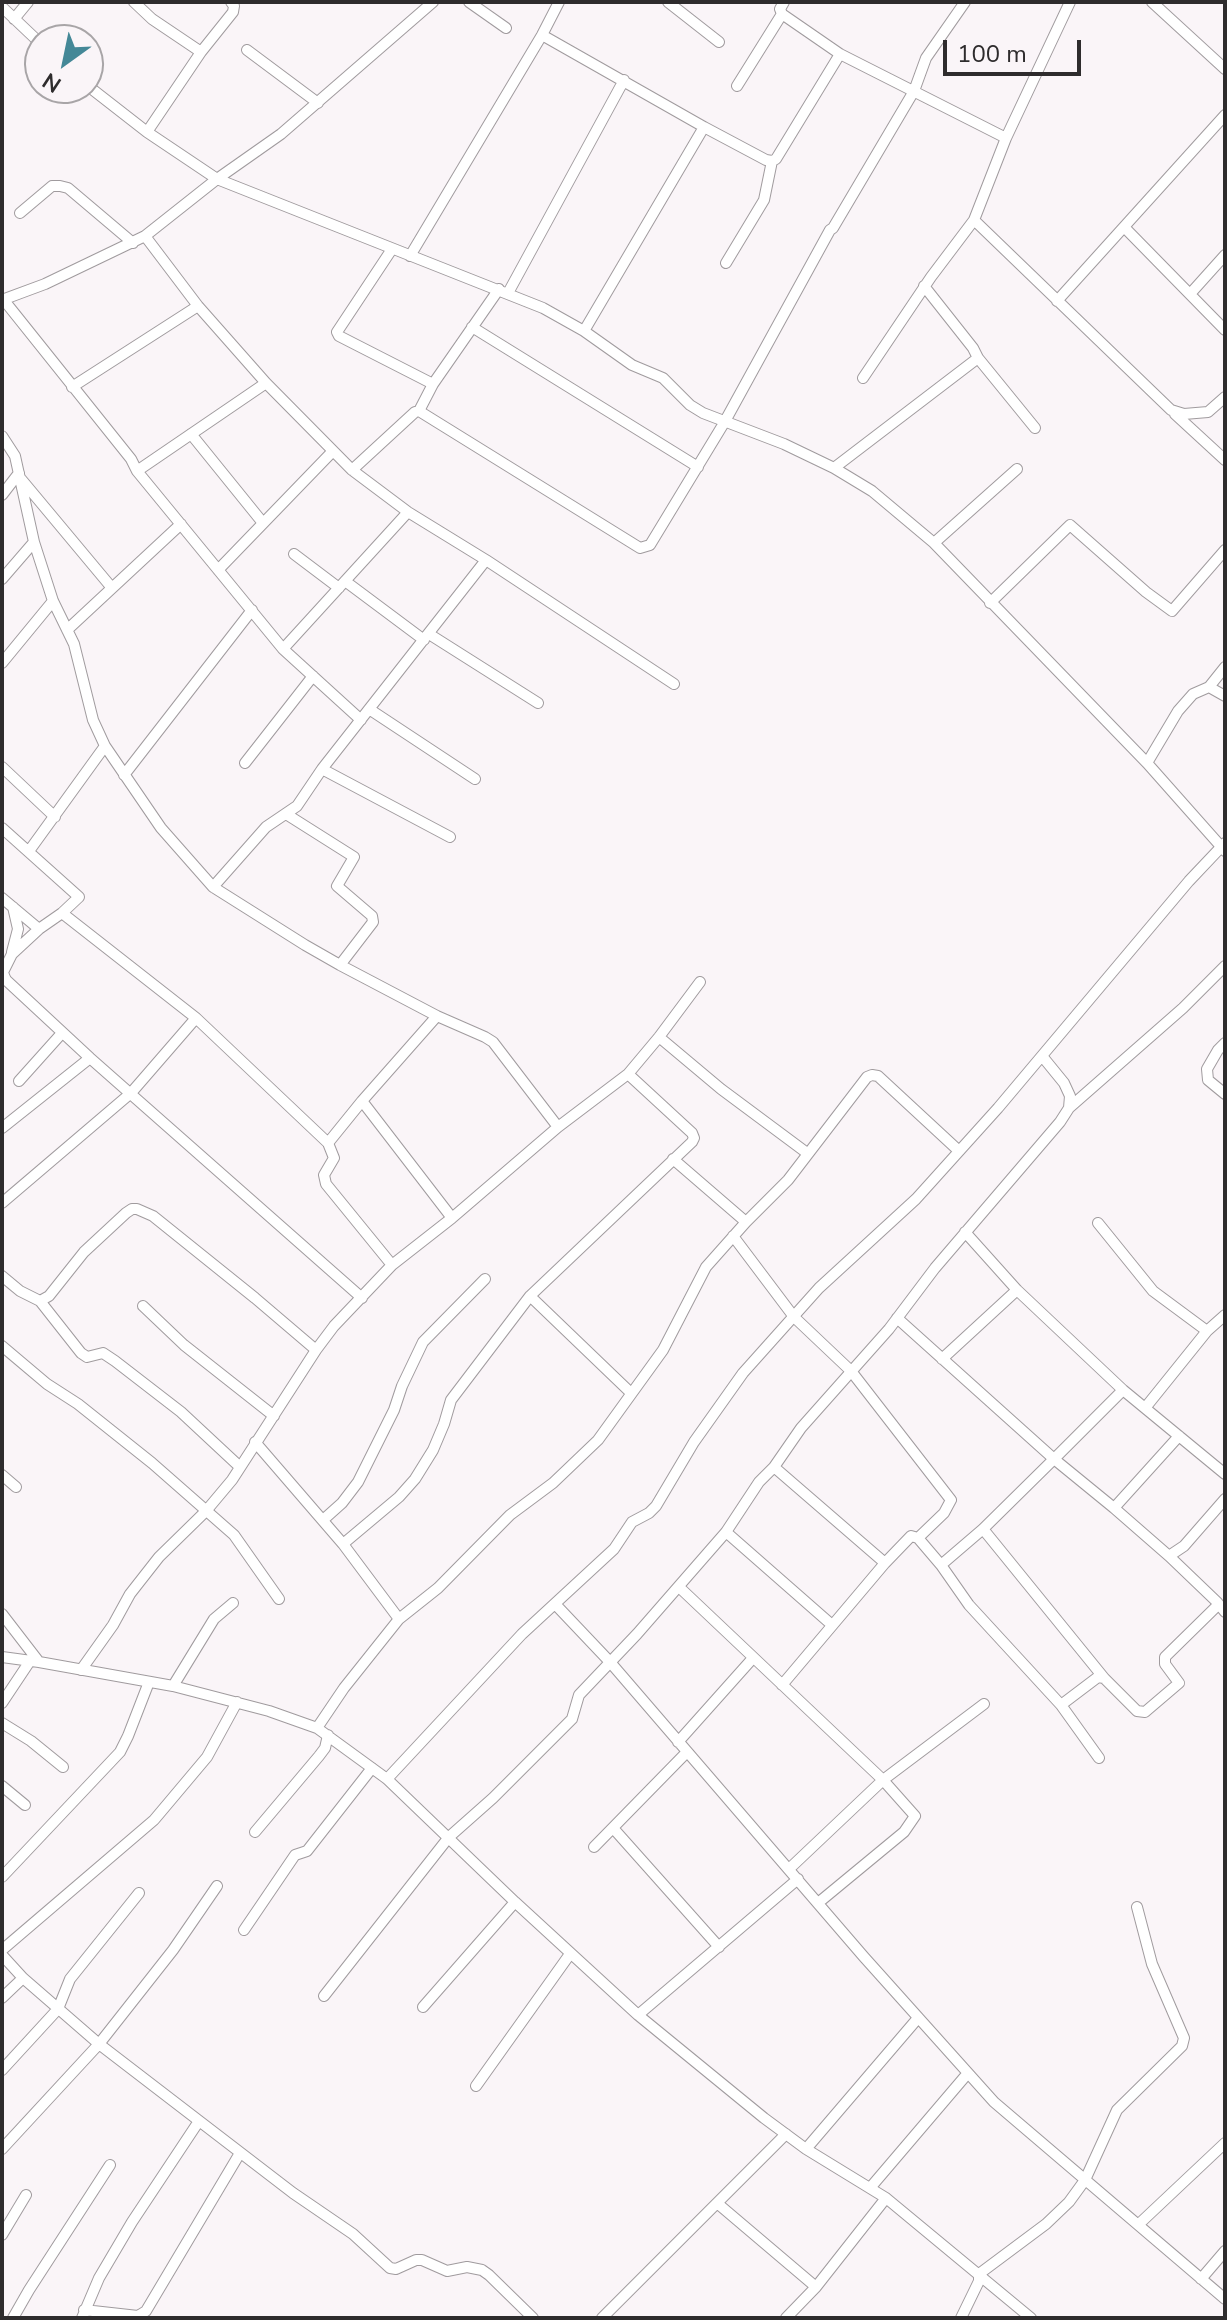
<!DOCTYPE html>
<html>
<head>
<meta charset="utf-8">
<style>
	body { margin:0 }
	#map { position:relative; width:1227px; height:2320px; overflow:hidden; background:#faf5f8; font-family:"Nunito Sans",sans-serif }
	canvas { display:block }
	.frame { position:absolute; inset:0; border:4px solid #2e2c2d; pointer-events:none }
	.north { position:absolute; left:24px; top:24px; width:80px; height:80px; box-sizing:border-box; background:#faf5f8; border:2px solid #a8a5a7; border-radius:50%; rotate:213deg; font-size:22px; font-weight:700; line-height:32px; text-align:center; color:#2e2c2d }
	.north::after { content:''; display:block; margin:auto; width:28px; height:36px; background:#448897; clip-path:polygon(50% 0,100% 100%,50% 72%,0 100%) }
	.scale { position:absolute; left:943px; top:40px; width:138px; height:36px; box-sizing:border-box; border:4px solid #2e2c2d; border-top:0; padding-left:10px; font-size:24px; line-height:28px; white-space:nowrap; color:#2e2c2d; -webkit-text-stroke:6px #faf5f8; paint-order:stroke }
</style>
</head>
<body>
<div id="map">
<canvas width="1227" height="2320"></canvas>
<div class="frame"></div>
<div class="north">N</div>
<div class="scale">100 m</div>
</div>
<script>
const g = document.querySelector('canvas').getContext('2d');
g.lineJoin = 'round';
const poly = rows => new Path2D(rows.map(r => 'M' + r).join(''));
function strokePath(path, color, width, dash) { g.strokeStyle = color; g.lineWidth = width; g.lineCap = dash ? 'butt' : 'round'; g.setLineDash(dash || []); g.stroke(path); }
const minor = poly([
	[134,2,152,19,201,52],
	[469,2,506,28],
	[668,2,719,42],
	[1152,2,1225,69],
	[2,7,40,43],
	[782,14,840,54,1006,138],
	[14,19,28,2],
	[542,35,704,127,766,160,772,161],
	[247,50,318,103],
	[88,86,147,132,217,179,543,308,584,331,632,365,663,378,690,405,703,413,784,444,834,468,872,491,934,543,1147,763,1225,851],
	[737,86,782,14,780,9,784,2],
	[147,132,201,52,233,12,234,6,231,2],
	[20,213,52,186,60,186,68,188,133,243],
	[974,220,1171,410,1184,414,1208,412,1225,397],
	[1124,227,1225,330],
	[145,236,198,306,266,383,352,470,408,512,486,560,674,684],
	[392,249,337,332,339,336,433,384,419,411],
	[410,256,542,35,559,2],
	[726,263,764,200,772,161,776,159,840,54],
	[924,286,973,348,978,358,1035,428],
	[508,293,624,80],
	[1190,294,1225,255],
	[3,299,131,459,137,471,283,649,361,720],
	[2,300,45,284,145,236,217,179,281,134,433,2],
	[1057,301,1225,115],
	[472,327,698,467],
	[584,331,704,127],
	[863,378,931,277,974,220,1006,138,1070,2],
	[433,384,499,289],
	[72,387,198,306],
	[1175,414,1225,460],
	[191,434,263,523],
	[2,436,15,456,34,542,53,601,74,644,93,720,105,746,161,828,213,887,305,945,340,965,437,1016,485,1037,493,1042,558,1127],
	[834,468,978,358],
	[352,470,415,412,419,411,640,548,650,545,724,423,830,230,833,228,914,91,926,58,965,2],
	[137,471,266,383],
	[21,479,112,588],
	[2,495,19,473],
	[934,543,1017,469],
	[294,554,339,588],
	[218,570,333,451],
	[2,579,34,542],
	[345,581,424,640],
	[990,603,1070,525,1146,592,1172,611,1225,550],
	[67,630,181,524],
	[429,634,538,703],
	[283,649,408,512],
	[2,663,53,601],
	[1209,687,1225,667],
	[369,709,475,779],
	[245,763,313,676],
	[1147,763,1178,711,1193,694,1209,687,1225,696],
	[2,767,55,817],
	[322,769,450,837],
	[124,775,252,610],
	[286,814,354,857,337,886,372,916,373,922,340,965],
	[2,828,79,897,62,913,39,929,12,954,2,974],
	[29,851,105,746],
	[213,887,266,827,297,806,322,769,486,560],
	[2,898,39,929],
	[62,913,196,1018,328,1143,334,1158,324,1175,326,1184,392,1265],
	[12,952,18,929,13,907],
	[3,973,6,980,90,1058,362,1298],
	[659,1037,721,1089,807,1153],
	[1225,1043,1218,1050,1207,1069,1208,1080,1225,1094],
	[19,1081,62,1033],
	[362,1101,452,1218],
	[1069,1108,1183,1008,1225,966],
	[2,1128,90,1058],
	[328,1143,362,1101,437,1016],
	[673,1159,746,1222],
	[2,1203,131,1093,196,1018],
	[1098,1223,1153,1291,1207,1331],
	[965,1232,1017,1290,1123,1390,1225,1474],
	[733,1236,794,1317,851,1371,951,1500,944,1513,918,1538,911,1536,885,1563,774,1467],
	[2,1276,20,1291,40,1301,81,1353,87,1357,103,1353,115,1361,181,1412,240,1467],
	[530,1296,631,1393],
	[40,1301,49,1296,84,1252,126,1213,132,1209,137,1209,153,1216,255,1298,316,1350],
	[143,1306,184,1345,274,1416],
	[897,1318,1054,1459,1123,1390],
	[2,1346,47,1384,78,1404,152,1463,234,1535,279,1599],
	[942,1359,1017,1290],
	[1145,1408,1207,1331,1225,1315],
	[255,1442,343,1544,399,1619],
	[2,1475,16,1487],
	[1114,1508,1179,1436],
	[323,1520,342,1503,358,1482,394,1410,402,1386,423,1342,485,1279],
	[983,1529,1104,1678],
	[726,1532,832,1625],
	[918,1538,941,1565,969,1605,1061,1705,1099,1758],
	[343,1544,399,1497,415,1479,433,1450,444,1424,451,1400,530,1296,692,1142,694,1138,692,1133,628,1074],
	[1169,1556,1184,1546,1225,1499],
	[941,1565,983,1529,1054,1459,1114,1508,1169,1556,1217,1602,1225,1612],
	[679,1587,883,1780,915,1816,904,1832,818,1903],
	[555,1604,610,1662,864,1957,994,2102,1225,2299],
	[2,1614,39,1662],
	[2,1657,39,1662,173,1686,269,1711,317,1728,387,1779,515,1902,638,2015,764,2118,806,2149,886,2198,1031,2318],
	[81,1670,113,1625,130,1594,159,1557,206,1511,232,1480,316,1350,334,1326,392,1265,452,1218,558,1127,628,1074,659,1037,700,982],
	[782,1685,885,1563],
	[173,1686,214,1619,233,1603],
	[2,1703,30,1661],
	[1061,1705,1098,1677,1104,1678,1137,1711,1145,1712,1179,1683,1165,1664,1165,1657,1218,1605],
	[2,1723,31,1741,63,1767],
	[317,1728,344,1688,399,1619,438,1588,510,1515,553,1483,598,1440,663,1350,706,1267,746,1222,788,1180,867,1077,872,1075,878,1076,959,1151],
	[678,1742,753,1658],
	[387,1779,522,1634,614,1549,632,1522,649,1513,656,1506,694,1442,743,1373,819,1288,916,1199,998,1108,1189,881,1225,843],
	[2,1786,25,1805],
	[613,1828,719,1947],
	[255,1832,319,1756,325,1748,328,1735],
	[594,1847,687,1752],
	[789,1869,883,1780,984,1704],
	[2,1877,120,1752,128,1736,149,1682],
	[244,1930,295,1855,307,1851,372,1768],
	[2,1950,154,1820,207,1757,237,1702],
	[2,1955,23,1978,99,2044,293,2193,353,2234,390,2268,396,2269,416,2260,422,2260,447,2271,467,2267,482,2270,489,2275,533,2318],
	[324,1996,449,1837,493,1798,572,1719,579,1695,637,1634,726,1532,759,1482,774,1467,801,1428,889,1329,935,1268,1060,1122,1069,1108,1070,1096,1064,1083,1042,1056],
	[2,1998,23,1978],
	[423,2007,515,1902],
	[638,2015,798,1879],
	[2,2070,58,2009,70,1979,139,1893],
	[476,2086,570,1954],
	[2,2149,99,2044,173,1950,217,1886],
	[806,2149,918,2018],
	[870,2188,968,2073],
	[717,2203,816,2287],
	[1139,2224,1225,2143],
	[2,2235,26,2195],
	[1201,2279,1225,2251],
	[84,2310,138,2316,146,2311,240,2153],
	[13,2318,29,2290,110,2165],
	[82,2318,99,2278,132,2222,199,2121],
	[602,2318,786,2134],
	[786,2318,816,2287,886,2198],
	[961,2318,979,2281,979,2274,1046,2224,1069,2202,1085,2180,1117,2110,1182,2046,1184,2038,1152,1964,1137,1907]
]);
strokePath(minor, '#a09b9e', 12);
strokePath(minor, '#fff', 10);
</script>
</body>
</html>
